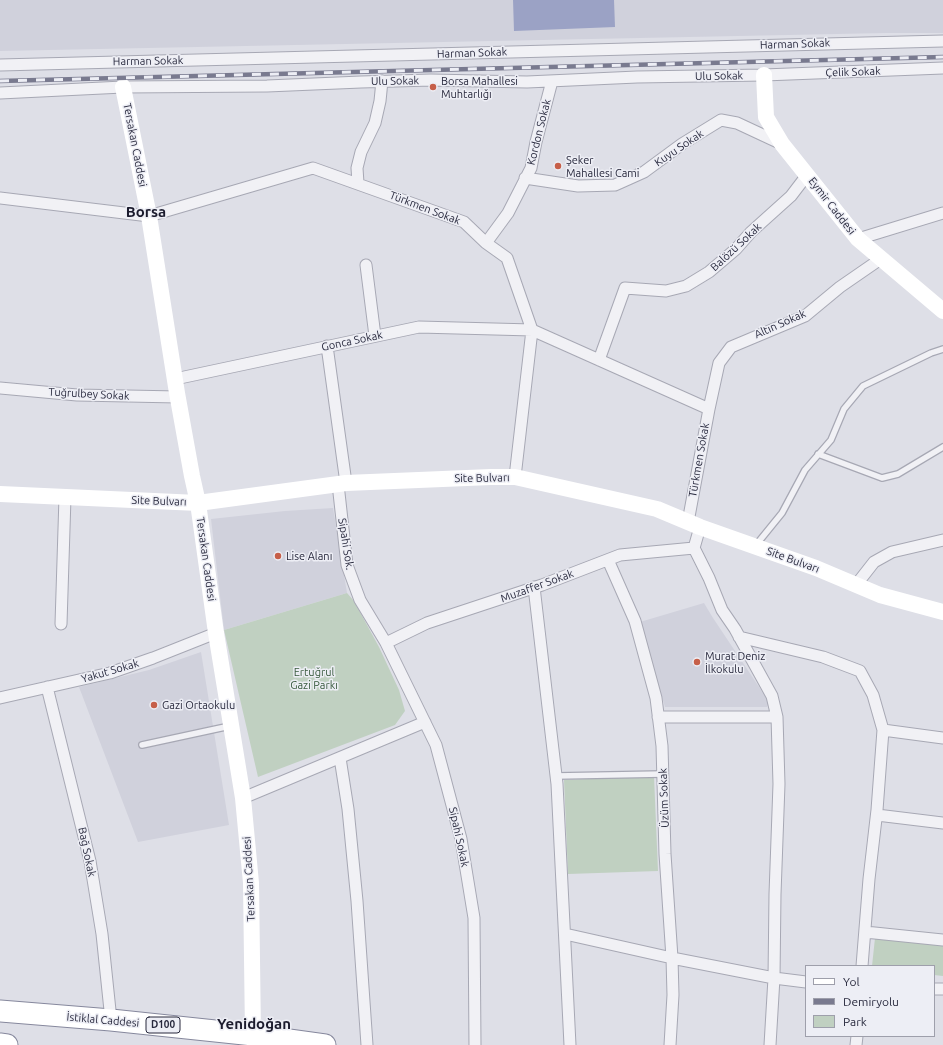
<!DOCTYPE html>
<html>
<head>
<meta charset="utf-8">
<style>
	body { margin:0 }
	#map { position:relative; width:943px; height:1045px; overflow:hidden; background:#dedfe7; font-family:Ubuntu,sans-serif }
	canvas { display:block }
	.legend { position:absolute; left:805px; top:965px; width:130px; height:72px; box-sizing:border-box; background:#edeef5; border:1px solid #9e9fab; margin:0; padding:5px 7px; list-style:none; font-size:12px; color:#28293d }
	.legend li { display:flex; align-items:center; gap:8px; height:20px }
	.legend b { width:20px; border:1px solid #9e9fab }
</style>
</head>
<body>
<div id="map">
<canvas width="943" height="1045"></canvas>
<ul class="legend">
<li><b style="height:5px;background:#fff"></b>Yol</li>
<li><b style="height:5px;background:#797a8f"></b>Demiryolu</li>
<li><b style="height:11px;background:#c0d0c1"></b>Park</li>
</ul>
</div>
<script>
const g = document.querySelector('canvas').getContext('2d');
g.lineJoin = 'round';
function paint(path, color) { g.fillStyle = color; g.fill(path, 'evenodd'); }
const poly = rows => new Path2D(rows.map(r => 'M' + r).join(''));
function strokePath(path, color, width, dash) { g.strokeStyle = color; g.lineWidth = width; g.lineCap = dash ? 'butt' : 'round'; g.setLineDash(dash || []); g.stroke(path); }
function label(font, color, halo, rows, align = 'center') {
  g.font = font + ' Ubuntu,sans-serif'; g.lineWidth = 3; g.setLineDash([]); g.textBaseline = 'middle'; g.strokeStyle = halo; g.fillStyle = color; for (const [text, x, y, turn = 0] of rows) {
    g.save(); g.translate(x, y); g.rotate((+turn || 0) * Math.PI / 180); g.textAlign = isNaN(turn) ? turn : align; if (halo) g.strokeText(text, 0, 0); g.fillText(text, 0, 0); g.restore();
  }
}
const built = poly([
	[0,0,943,0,943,33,886,33,0,51],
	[333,508,347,593,224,630,211,519,285,511],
	[704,603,713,618,769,702,767,707,665,707,640,622],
	[201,652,229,825,138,842,79,687,149,670]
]);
const green = poly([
	[347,593,354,601,379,647,399,690,405,711,395,725,258,777,224,630],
	[654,776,658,871,568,874,564,780],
	[875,938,943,945,943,976,934,975,934,966,872,966]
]);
const water = poly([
	[513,0,614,0,615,27,514,31]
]);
const lane = poly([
	[818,454,882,478,898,474,943,447],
	[756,545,782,513,805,470,831,440,844,409,863,386,931,353,943,349],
	[142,745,230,726],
	[556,776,663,774]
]);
const street = poly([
	[0,65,943,41],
	[0,93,123,87,267,86,361,82,431,80,527,82,637,77,764,75,943,68],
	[525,178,578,186,615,185,644,172,682,144,721,120,737,123,782,144],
	[358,183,357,168,361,152,375,123,380,101,382,81],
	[0,198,149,216,313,168,464,222,486,243,507,258,532,330,709,409,688,522],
	[858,239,943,213],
	[486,243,508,213,531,168,536,142,552,81],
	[366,265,375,336],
	[327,346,346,483],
	[599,360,625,288,666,291,686,286,709,272,736,249,751,232,791,196,807,175],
	[175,379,419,327,532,330,515,477],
	[0,388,77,395,178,397],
	[709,409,719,363,731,347,805,316,840,287,882,258],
	[338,484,347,565,360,600,386,643,436,745,461,839,474,918,475,1045],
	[700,527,694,548,709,578,722,610,735,629,772,696,777,717,779,784,775,894,774,978,770,1045],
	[608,560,635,621,656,698,662,746,665,854,672,958,673,995,670,1045],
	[856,585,874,562,892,552,943,540],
	[534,587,557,784,570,1045],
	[61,624,65,497],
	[739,637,823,657,860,671,873,695,883,730,943,738],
	[386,643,427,623,542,585,620,555,694,548],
	[47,687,90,861,102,934,111,1020],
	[0,698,110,673,153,658,216,633],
	[658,717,777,717],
	[340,758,348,809,357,901,367,1045],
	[243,798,425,722],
	[877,815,943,823],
	[865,932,943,940],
	[565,934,672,958,774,978,806,982],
	[862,966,869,879,877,810,883,730],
	[934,989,943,989],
	[856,1045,857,1036]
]);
const secondary = poly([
	[764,75,766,117,782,144,858,239,943,311],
	[123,87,149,216,177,393,192,476,198,503,216,633,243,798,251,883,253,1035],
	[0,494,198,503,346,483,491,477,515,477,657,509,700,527,816,568,880,595,943,612]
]);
const highway = poly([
	[0,1011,111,1020,253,1035,325,1045],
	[0,1044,7,1045]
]);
const rail = poly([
	[0,81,943,57]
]);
const markers = [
	[433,87,4,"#c65f49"],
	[558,166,4,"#c65f49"],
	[278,556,4,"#c65f49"],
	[697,662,4,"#c65f49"],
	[154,705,4,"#c65f49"]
];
const shields = [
	[163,1025,34]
];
const shieldNames = [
	["D100",163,1025]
];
const streetNames = [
	["Harman Sokak",795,44,-2],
	["Harman Sokak",472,53,-2],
	["Harman Sokak",148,61,-1],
	["Çelik Sokak",853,72,-2],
	["Ulu Sokak",719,76,-1],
	["Ulu Sokak",395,81,-1],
	["Kordon Sokak",539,132,-76],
	["Tersakan Caddesi",135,145,79],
	["Kuyu Sokak",679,148,-34],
	["Eymir Caddesi",832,206,52],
	["Türkmen Sokak",425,208,21],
	["Balözü Sokak",736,247,-43],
	["Altın Sokak",780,324,-24],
	["Gonca Sokak",352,341,-12],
	["Tuğrulbey Sokak",89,394,3],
	["Türkmen Sokak",699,460,-80],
	["Site Bulvarı",482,478,-1],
	["Site Bulvarı",159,501,2],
	["Sipahi Sok.",346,544,81],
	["Tersakan Caddesi",206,559,82],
	["Site Bulvarı",793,560,20],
	["Muzaffer Sokak",537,586,-20],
	["Yakut Sokak",110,671,-16],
	["Üzüm Sokak",664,798,-92],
	["Sipahi Sokak",459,837,78],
	["Bağ Sokak",87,852,78],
	["Tersakan Caddesi",249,879,-93],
	["İstiklal Caddesi",103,1020,5]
];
const poiNames = [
	["Borsa Mahallesi",441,81],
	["Muhtarlığı",441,94],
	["Şeker",566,160],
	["Mahallesi Cami",566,173],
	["Lise Alanı",286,556],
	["Murat Deniz",705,656],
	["İlkokulu",705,669],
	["Gazi Ortaokulu",162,705]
];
const parkNames = [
	["Ertuğrul",314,672],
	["Gazi Parkı",314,685]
];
const districtNames = [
	["Borsa",146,212],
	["Yenidoğan",254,1024]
];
paint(built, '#d0d1dc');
paint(green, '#c0d0c1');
paint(water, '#9ba2c5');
strokePath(lane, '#a7a8b4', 8);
strokePath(street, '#a7a8b4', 13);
strokePath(highway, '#86889d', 23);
strokePath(lane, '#f1f1f5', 5.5);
strokePath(street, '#f1f1f5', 11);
strokePath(secondary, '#fff', 16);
strokePath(highway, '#fff', 21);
strokePath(rail, '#797a8f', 4.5);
strokePath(rail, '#edeef5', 3, [9]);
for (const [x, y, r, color] of markers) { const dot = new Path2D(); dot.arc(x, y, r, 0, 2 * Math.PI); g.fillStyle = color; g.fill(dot); strokePath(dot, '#edeef5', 1.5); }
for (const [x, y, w] of shields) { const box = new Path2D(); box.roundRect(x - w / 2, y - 8, w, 16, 3); g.fillStyle = '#edeef5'; g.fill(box); strokePath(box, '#28293d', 1); }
label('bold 10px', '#28293d', null, shieldNames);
label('11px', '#28293d', '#edeef5', streetNames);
label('11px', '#28293d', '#edeef5', poiNames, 'left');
label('11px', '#36583b', '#edeef5', parkNames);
label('bold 15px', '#1b1b2d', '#edeef5', districtNames);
</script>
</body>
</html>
